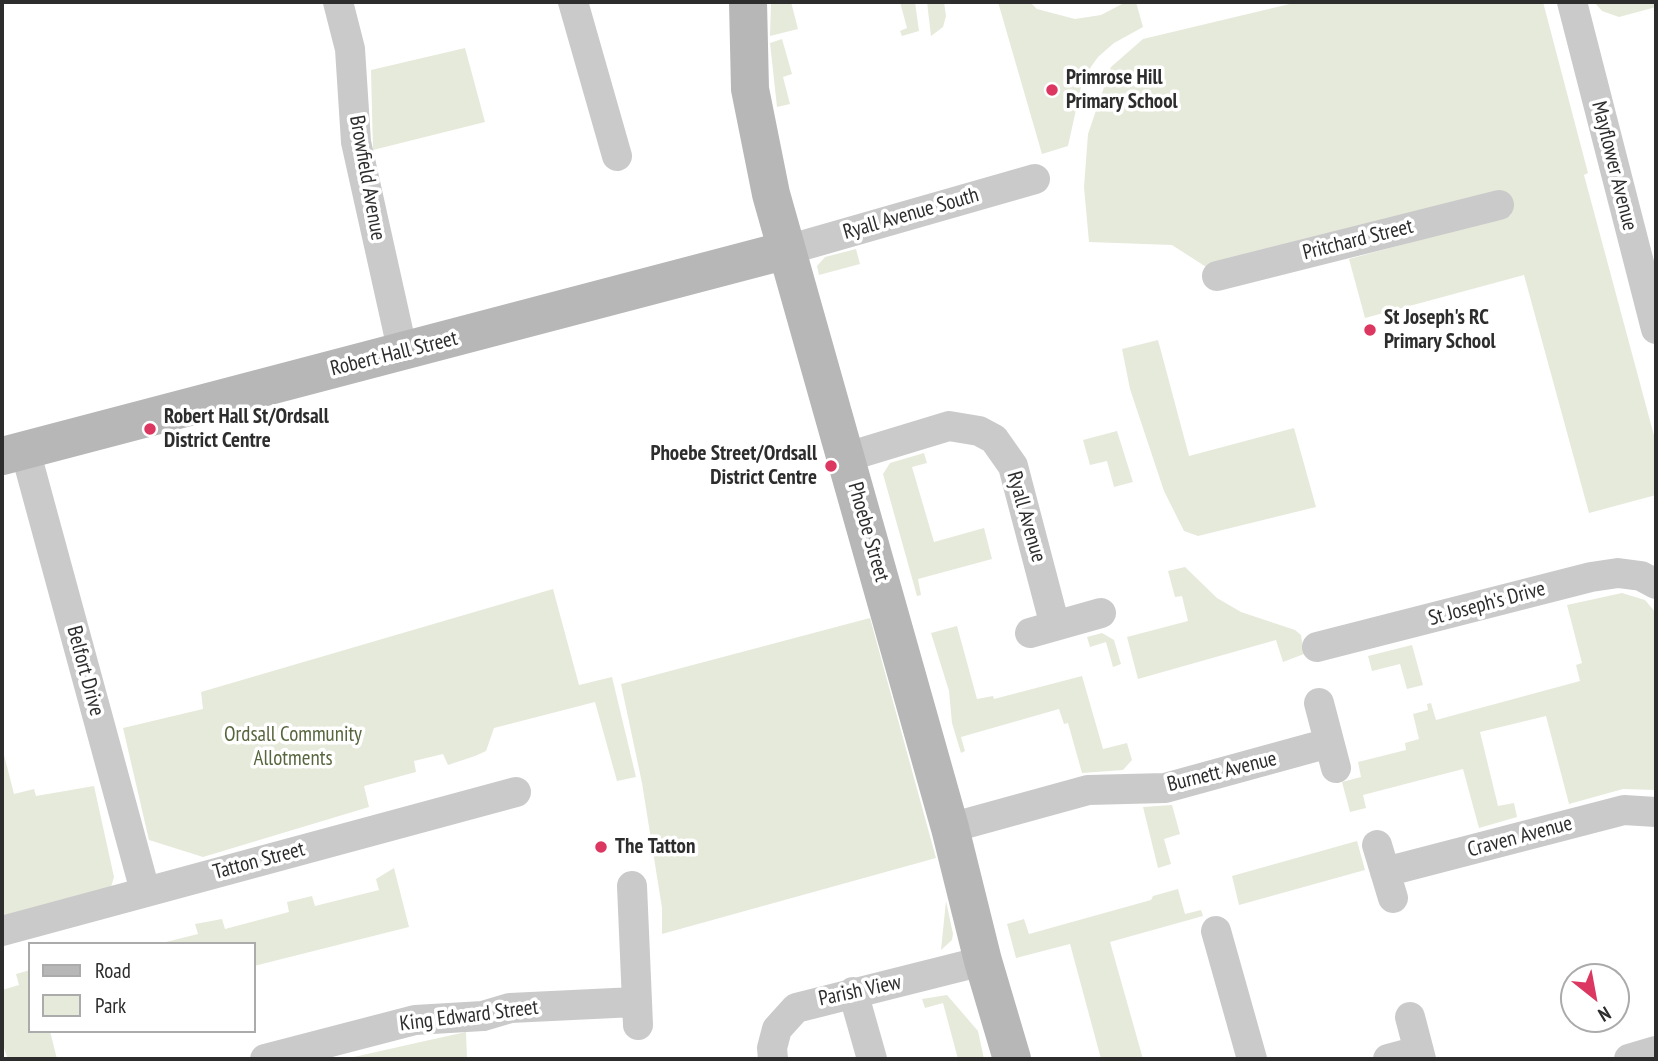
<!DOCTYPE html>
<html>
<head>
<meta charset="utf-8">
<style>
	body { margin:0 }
	#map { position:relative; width:1658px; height:1061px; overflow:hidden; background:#fff; font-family:"PT Sans Narrow",sans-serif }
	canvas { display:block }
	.frame { position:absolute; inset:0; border:4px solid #2d2d2d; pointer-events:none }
	.legend { position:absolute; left:28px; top:942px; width:228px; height:91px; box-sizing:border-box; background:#fff; border:2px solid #ababab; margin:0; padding:9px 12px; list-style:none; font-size:21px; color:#2d2d2d }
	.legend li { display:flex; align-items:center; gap:14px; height:35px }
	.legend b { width:35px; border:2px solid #ababab }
	.north { position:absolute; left:1560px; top:963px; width:70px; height:70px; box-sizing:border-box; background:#fff; border:2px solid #ababab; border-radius:50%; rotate:149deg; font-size:19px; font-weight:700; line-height:28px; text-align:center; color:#2d2d2d }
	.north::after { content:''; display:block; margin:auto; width:24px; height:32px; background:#dc3760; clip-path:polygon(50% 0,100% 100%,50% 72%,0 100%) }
</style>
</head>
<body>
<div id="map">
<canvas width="1658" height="1061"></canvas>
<div class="frame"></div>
<ul class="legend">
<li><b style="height:9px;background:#b7b7b7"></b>Road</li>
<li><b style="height:19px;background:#e6eadb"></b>Park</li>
</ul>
<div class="north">N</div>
</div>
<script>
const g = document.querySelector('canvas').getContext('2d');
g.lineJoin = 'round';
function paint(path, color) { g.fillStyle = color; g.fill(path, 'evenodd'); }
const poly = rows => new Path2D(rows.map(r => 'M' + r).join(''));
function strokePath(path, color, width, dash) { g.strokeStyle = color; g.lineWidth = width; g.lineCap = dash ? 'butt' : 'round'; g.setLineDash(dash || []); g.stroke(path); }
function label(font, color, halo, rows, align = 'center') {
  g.font = font + ' "PT Sans Narrow",sans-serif'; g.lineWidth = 7; g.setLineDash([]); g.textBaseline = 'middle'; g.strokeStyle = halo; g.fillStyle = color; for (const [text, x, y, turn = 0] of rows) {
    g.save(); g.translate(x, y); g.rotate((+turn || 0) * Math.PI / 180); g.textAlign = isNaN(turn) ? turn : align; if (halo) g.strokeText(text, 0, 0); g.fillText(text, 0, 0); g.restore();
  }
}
const green = poly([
	[771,2,791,2,798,29,770,36],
	[900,2,915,2,919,31,902,36,900,31,907,28],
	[927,2,944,2,946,16,943,27,931,36],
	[998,2,1030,2,1037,9,1075,19,1101,15,1126,2,1136,2,1143,27,1114,43,1098,57,1083,78,1068,146,1042,154],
	[1298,2,1543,2,1588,173,1584,175,1656,443,1656,495,1589,513,1524,275,1365,318,1349,259,1511,215,1506,195,1214,272,1172,245,1089,242,1084,187,1088,134,1111,67,1143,39],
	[1594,2,1656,2,1656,7,1619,17,1602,11],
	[782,39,792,74,783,77,790,104,777,107,770,43],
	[465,48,485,122,373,150,371,70],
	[856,249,860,264,819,275,817,266,825,257],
	[1158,340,1189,456,1294,428,1316,507,1198,536,1184,531,1164,491,1130,389,1122,349],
	[1117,431,1133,482,1114,487,1107,461,1090,465,1083,440],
	[924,453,927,463,912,467,934,542,984,528,992,559,918,579,921,595,917,596,883,474,890,463],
	[1185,567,1217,598,1241,612,1295,630,1301,635,1304,654,1283,662,1276,640,1138,679,1127,637,1188,621,1182,596,1175,597,1168,571],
	[553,589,579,685,612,677,636,777,617,781,595,702,494,728,486,751,475,756,448,765,443,754,414,761,416,772,364,786,369,807,203,857,149,840,123,728,203,709,201,692],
	[1622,593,1645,600,1656,613,1656,790,1623,789,1569,804,1546,716,1480,732,1498,806,1514,803,1517,817,1479,828,1463,769,1363,795,1366,808,1350,812,1342,782,1361,777,1358,762,1406,750,1405,743,1419,739,1413,714,1428,710,1427,704,1431,703,1436,720,1580,681,1576,665,1582,663,1567,605],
	[870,618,936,858,662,934,662,908,642,783,621,684],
	[957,626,977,699,993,696,994,699,1082,676,1103,749,1127,743,1132,760,1123,770,1082,773,1068,723,1064,724,1059,709,961,737,965,751,961,753,952,723,949,691,931,633],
	[1102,633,1114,640,1121,664,1113,667,1106,642,1090,647,1087,637],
	[1412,645,1423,685,1407,689,1400,664,1372,671,1368,656],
	[2,747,14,794,34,789,36,796,94,786,114,877,111,887,2,916],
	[1172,805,1180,834,1164,839,1171,864,1158,868,1143,807],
	[1357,841,1365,870,1239,905,1232,876],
	[394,868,409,927,254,966,254,944,158,944,198,934,195,924,222,919,225,929,289,912,287,902,312,896,315,906,379,890,376,879],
	[1178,889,1185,914,1201,910,1203,916,1110,942,1143,1059,1101,1059,1070,944,1016,958,1007,924,1024,919,1029,934,1151,900,1153,896],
	[946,901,953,934,952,940,941,950],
	[30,970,30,1031,50,1031,57,1059,8,1059,2,1043,2,990,19,985,16,974],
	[947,995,978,1031,984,1059,958,1059,943,1003,925,1008,922,999],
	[466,1032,467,1059,345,1059,425,1041]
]);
const street = poly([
	[338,2,350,49,356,142,403,353],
	[573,2,617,156],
	[1572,2,1656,329],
	[787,250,1035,179],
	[1217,276,1499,205],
	[25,450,145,891],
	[847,457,949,426,979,431,994,439,1013,466,1055,626],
	[1030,633,1101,613],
	[1317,647,1591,577,1618,573,1641,576,1656,584],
	[1319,703,1336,768],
	[950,828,1088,790,1165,788,1329,743],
	[1377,845,1393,898],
	[1385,872,1624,810,1656,812],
	[632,886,638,1025],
	[2,931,516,792],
	[1216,931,1252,1059],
	[853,992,872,1059],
	[1410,1017,1421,1059],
	[265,1059,415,1020,483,1016,510,1008,635,1002],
	[773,1059,772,1048,777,1029,796,1008,983,961],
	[1388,1059,1418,1051],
	[1629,1059,1656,1051]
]);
const secondary = poly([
	[748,2,750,89,771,194,950,828,983,961,1012,1059],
	[2,456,787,250]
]);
const markers = [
	[1052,90,7,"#dc3760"],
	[1370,330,7,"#dc3760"],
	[150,429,7,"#dc3760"],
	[831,466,7,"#dc3760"],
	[601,847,7,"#dc3760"]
];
const poiNames = [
	["Primrose Hill",1066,78],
	["Primary School",1066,102],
	["St Joseph's RC",1384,318],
	["Primary School",1384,342],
	["Robert Hall St/Ordsall",164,417],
	["District Centre",164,441],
	["Phoebe Street/Ordsall",817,454,"right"],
	["District Centre",817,478,"right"],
	["The Tatton",615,847]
];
const streetNames = [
	["Mayflower Avenue",1614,166,76],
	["Browfield Avenue",367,178,80],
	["Ryall Avenue South",911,214,-16],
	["Pritchard Street",1358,240,-14],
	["Robert Hall Street",394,354,-14],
	["Ryall Avenue",1026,517,74],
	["Phoebe Street",868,532,74],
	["St Joseph's Drive",1487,604,-15],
	["Belfort Drive",85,671,75],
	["Burnett Avenue",1222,772,-14],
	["Craven Avenue",1520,837,-15],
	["Tatton Street",259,861,-15],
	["Parish View",860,991,-12],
	["King Edward Street",469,1016,-7]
];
const parkNames = [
	["Ordsall Community",293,735],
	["Allotments",293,759]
];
paint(green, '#e6eadb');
strokePath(street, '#cacaca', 30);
strokePath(secondary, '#b7b7b7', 38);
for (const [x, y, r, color] of markers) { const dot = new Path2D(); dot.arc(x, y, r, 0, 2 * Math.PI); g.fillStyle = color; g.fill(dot); strokePath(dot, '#fff', 2.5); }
label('bold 21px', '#2d2d2d', '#fff', poiNames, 'left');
label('21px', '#2d2d2d', '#fff', streetNames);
label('21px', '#57663d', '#fff', parkNames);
</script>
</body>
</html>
